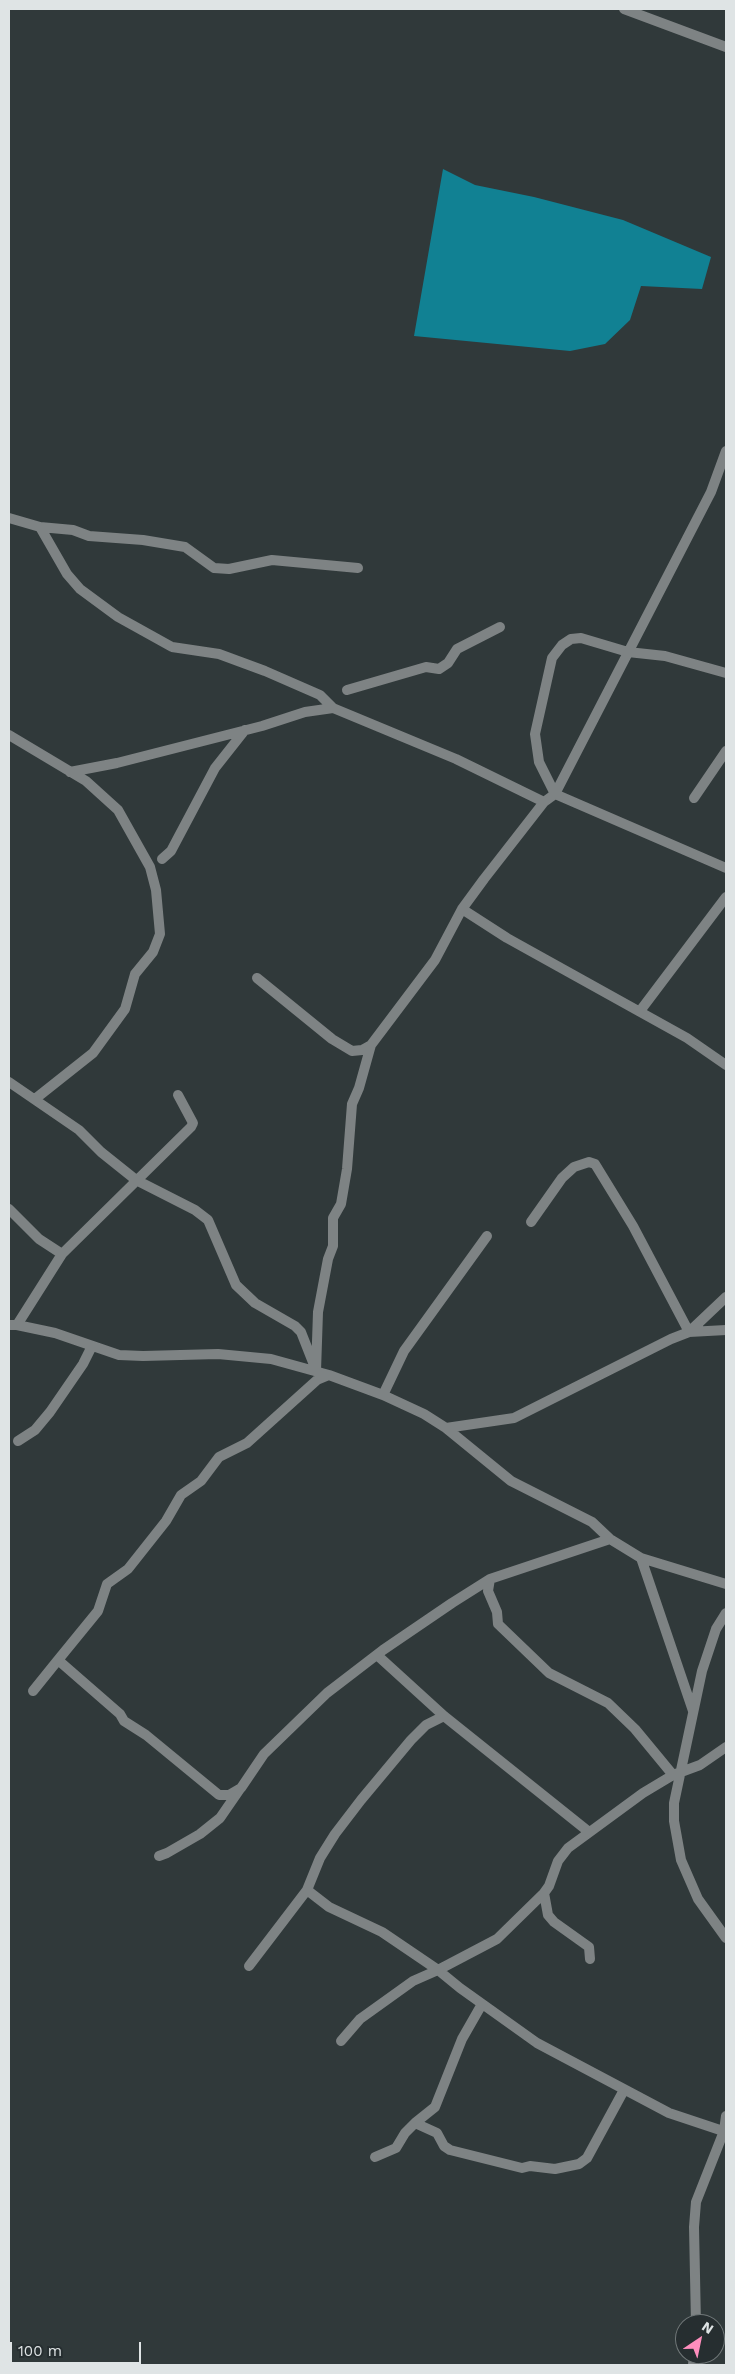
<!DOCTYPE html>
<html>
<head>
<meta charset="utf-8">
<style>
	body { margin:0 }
	#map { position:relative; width:735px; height:2374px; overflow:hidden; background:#30393a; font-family:"Work Sans",sans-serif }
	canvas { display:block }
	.frame { position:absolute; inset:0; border:10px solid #dfe4e5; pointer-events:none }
	.north { position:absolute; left:675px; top:2314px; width:50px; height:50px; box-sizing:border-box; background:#262e30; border:1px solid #707778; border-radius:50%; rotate:34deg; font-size:14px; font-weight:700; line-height:20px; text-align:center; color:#dfe4e5 }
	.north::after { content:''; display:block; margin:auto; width:18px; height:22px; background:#fe8ebd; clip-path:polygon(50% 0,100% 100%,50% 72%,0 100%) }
	.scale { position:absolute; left:10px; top:2342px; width:131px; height:22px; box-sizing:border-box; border:2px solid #dfe4e5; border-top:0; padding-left:6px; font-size:15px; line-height:18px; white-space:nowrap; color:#dfe4e5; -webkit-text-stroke:4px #262e30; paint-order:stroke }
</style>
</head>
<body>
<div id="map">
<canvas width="735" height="2374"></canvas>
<div class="frame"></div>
<div class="north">N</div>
<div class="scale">100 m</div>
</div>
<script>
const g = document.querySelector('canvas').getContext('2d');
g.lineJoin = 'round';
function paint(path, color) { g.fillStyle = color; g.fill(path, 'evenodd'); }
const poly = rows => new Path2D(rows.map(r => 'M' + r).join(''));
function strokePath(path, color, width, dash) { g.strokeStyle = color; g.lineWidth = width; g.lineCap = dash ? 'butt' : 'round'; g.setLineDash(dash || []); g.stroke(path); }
const water = poly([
	[443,169,475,185,534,197,623,220,711,257,702,289,641,286,630,320,605,344,570,351,414,336]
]);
const street = poly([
	[624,9,726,47],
	[9,518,40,527,73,530,89,536,143,540,185,547,214,568,229,569,272,560,358,568],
	[40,527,67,574,80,589,118,617,172,647,219,654,265,671,320,695,333,708],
	[726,673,665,656,628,652,581,638,571,639,562,645,552,658,535,734,539,762,555,794,726,868],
	[347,690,426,667,439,669,448,663,457,649,500,627],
	[9,735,86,781,118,810,150,867,156,890,160,934,153,952,135,974,125,1009,93,1053,35,1099],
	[70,772,117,763,262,726,305,712,333,708,456,759,544,802],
	[694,798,726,751],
	[162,859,171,851,215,768,245,730],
	[462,909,507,938,687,1038,726,1065],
	[257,978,332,1039,352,1051,362,1050,371,1045],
	[640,1011,726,897],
	[9,1082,79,1130,101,1152,136,1180,195,1210,208,1220,236,1285,255,1303,295,1326,301,1332,314,1365],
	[9,1209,39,1239,62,1254],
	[531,1222,562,1178,574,1167,589,1162,595,1164,633,1226,689,1332,726,1297],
	[9,1325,17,1325,55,1333,119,1355,143,1356,218,1354,271,1359,329,1375,383,1395,424,1414,446,1428,511,1481,592,1522,610,1539,641,1558,726,1584],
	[17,1325,62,1254,191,1127,193,1123,178,1095],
	[316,1371,318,1312,328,1259,333,1246,333,1218,341,1204,347,1169,352,1104,359,1088,371,1045,435,960,462,909,484,879,544,802,555,794,711,492,726,451],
	[329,1375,317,1380,247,1443,219,1457,201,1481,181,1495,166,1521,128,1569,107,1584,98,1611,58,1660,120,1714,124,1721,146,1735,219,1795,229,1795,241,1788,264,1754,327,1693,383,1650,452,1603,490,1579,610,1539],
	[383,1395,404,1351,487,1236],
	[446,1428,514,1418,671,1339,689,1332,726,1330],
	[18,1441,35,1430,50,1412,83,1364,92,1346],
	[641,1558,693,1711],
	[490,1579,488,1591,497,1612,498,1624,549,1673,608,1703,635,1729,673,1775],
	[726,1613,716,1629,702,1671,674,1803,674,1821,681,1860,698,1899,726,1938],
	[377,1655,444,1716,589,1832],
	[33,1691,58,1660],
	[726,1747,700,1765,673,1775,643,1793,568,1848,558,1861,549,1886,544,1893,497,1939,438,1970,460,1988,537,2043,669,2113,726,2132],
	[159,1856,167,1853,200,1834,220,1818,240,1789],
	[544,1893,548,1915,554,1922,589,1947,590,1959],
	[249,1966,307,1890],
	[482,2004,462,2039,435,2107,415,2123,437,2133,444,2146,450,2150,522,2168,530,2166,555,2169,579,2164,587,2158,624,2090],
	[341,2041,360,2019,413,1981,438,1970,382,1932,329,1907,307,1890,320,1858,335,1834,361,1800,411,1740,426,1725,444,1716],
	[375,2157,396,2148,405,2133,415,2123],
	[696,2324,694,2227,696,2202,724,2131,726,2116],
	[693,2365,694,2354]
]);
paint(water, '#118193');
strokePath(street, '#7e8384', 10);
</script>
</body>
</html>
